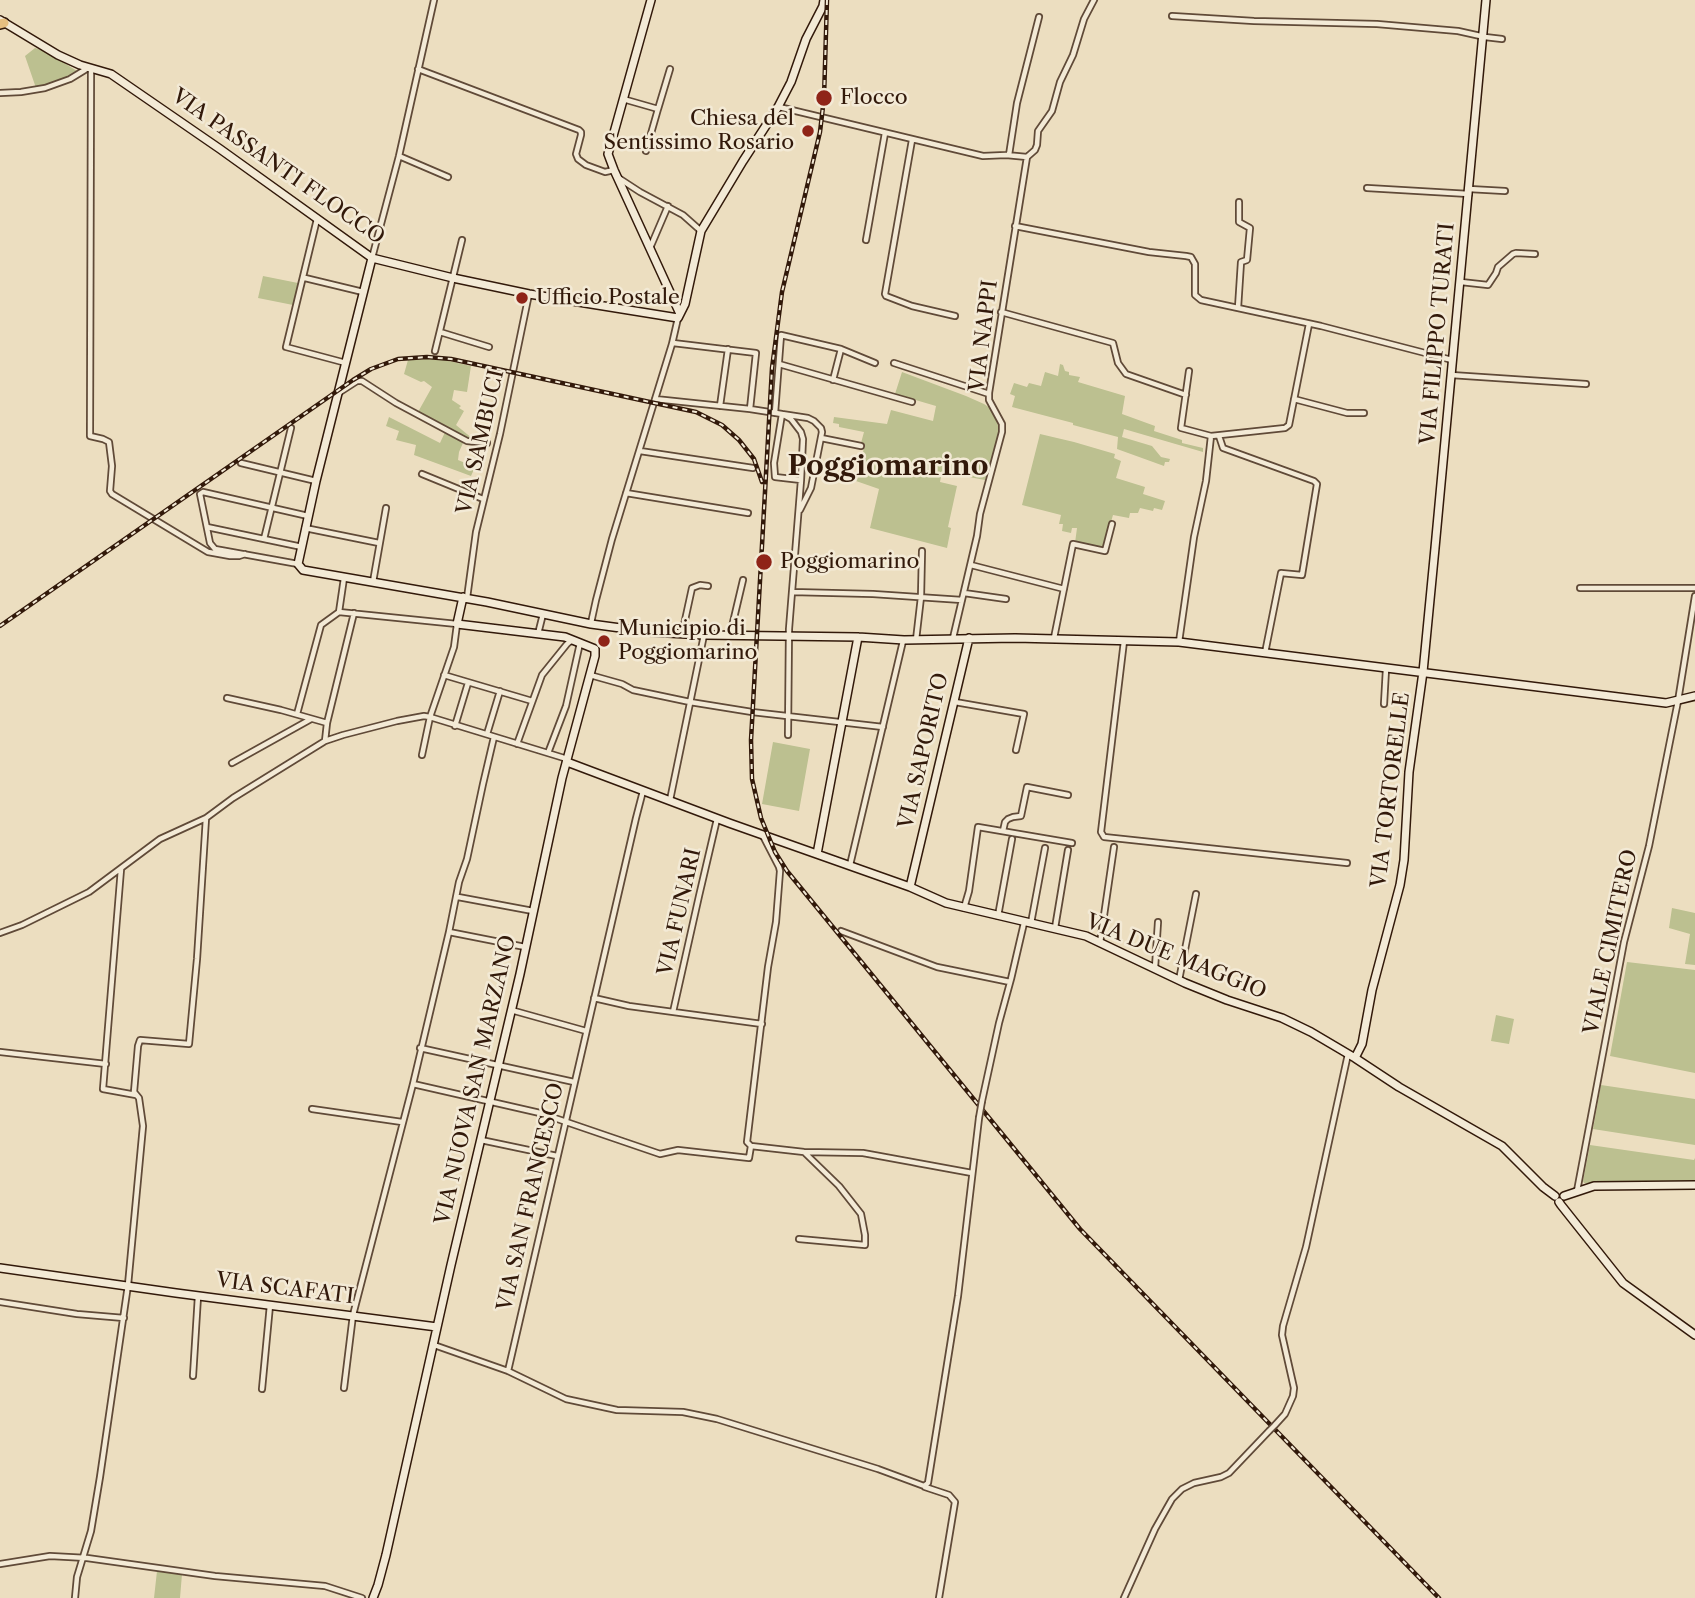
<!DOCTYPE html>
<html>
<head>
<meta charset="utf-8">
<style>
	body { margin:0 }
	canvas { display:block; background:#ecdec0 }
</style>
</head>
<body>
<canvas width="1695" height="1598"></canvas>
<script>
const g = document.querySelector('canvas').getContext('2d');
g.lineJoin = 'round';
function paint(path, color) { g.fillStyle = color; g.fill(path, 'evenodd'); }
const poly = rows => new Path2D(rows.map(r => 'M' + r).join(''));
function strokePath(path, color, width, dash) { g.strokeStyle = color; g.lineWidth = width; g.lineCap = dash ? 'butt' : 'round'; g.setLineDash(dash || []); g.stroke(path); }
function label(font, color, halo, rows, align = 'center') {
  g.font = font + ' "Libre Caslon Text",serif'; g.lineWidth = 5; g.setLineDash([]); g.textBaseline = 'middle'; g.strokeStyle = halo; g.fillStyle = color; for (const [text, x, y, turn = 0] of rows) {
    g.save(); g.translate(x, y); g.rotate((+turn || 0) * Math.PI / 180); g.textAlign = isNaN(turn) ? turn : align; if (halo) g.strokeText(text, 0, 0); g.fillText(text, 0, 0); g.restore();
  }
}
const green = poly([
	[35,48,45,51,77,71,61,80,36,88,25,56],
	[263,276,298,283,293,305,258,298],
	[425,359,440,359,471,366,467,392,454,390,452,400,461,406,459,408,464,411,456,425,473,439,471,442,461,437,458,439,463,443,459,452,458,460,475,467,471,476,414,455,416,445,396,440,399,431,386,426,389,417,440,443,446,430,418,412,432,387,424,381,421,382,404,374,408,360],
	[1060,364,1063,365,1065,371,1069,372,1069,375,1080,377,1078,382,1125,396,1122,414,1155,426,1154,431,1182,440,1182,443,1203,448,1203,452,1124,429,1122,437,1152,446,1161,457,1170,459,1169,462,1165,462,1164,466,1117,449,1118,437,1073,425,1073,423,1012,407,1015,396,1010,394,1014,383,1027,387,1029,383,1041,386,1045,372,1058,376],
	[902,372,966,396,984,404,990,408,994,415,999,428,998,437,985,480,942,472,940,482,957,486,948,527,951,528,947,548,870,528,879,489,856,481,865,444,861,443,864,432,839,427,839,424,833,423,834,417,887,424,891,410,933,421,936,406,895,394],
	[1040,434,1074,442,1115,454,1114,458,1121,461,1116,478,1145,487,1143,494,1165,501,1162,510,1154,508,1153,511,1140,508,1138,513,1130,513,1129,518,1113,515,1103,549,1075,543,1077,528,1072,528,1071,533,1062,531,1063,524,1059,524,1061,515,1022,505],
	[773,742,810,749,799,811,762,804],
	[1672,908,1695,913,1695,965,1685,964,1690,934,1669,928],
	[1627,962,1695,970,1695,1073,1610,1056],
	[1496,1015,1514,1019,1509,1044,1491,1041],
	[1601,1085,1695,1099,1695,1145,1593,1129],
	[1590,1145,1694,1160,1695,1158,1695,1182,1584,1183,1583,1181],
	[157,1571,182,1574,180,1598,154,1598]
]);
const street = poly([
	[1172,16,1254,21,1377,24,1458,31,1485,37,1502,39],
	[91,68,90,436,103,439,109,442,112,466,110,491,112,494,208,552,230,556,239,556,245,554],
	[418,69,579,130,581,132,581,135,576,154,578,159,586,165,605,172,614,170],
	[0,93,21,92,45,88,70,79,88,68],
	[623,99,658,109,646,151],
	[779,107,983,156,1006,155,1027,157],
	[658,109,670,69],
	[912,140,885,294,886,296,912,306,955,316],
	[1009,155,1017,103,1039,17],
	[399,156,448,177],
	[1027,157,1035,150,1037,145,1038,131,1052,111,1060,82,1073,55,1084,19,1094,0],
	[617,177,640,192,683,215,701,231],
	[1367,188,1469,194],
	[1469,189,1505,191],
	[317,219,286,347,346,363],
	[1015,226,1149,252,1186,256,1191,257,1195,264,1195,295,1201,300,1321,326,1452,360],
	[866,240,885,133],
	[650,248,668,206],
	[372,258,399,156,434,0],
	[305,278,363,292],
	[1461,282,1488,285,1496,273,1498,267,1513,254,1516,253,1535,254],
	[1238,308,1241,262,1247,260,1250,228,1239,222,1239,202],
	[1001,312,1113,343,1118,363,1126,374,1186,395],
	[440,332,489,347],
	[673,343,756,353,750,409],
	[435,351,462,240],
	[894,363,989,394],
	[779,364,912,402],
	[1189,371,1181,428,1211,436],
	[1451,375,1586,384],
	[833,380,841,349],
	[340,392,357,381,362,381,396,403,467,441,487,443],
	[655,399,750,409,782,414,791,419,801,432,803,439,801,480,789,629,788,735],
	[1294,399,1347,413,1364,413],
	[720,406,728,349],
	[775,413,781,335,841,349,875,363],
	[1219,436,1223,448,1314,481,1317,484,1302,575,1281,573,1265,653],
	[821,438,861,446],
	[640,451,753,468],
	[241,463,316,481],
	[422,474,483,499],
	[626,493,748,513],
	[800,510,811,488,822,432,821,428,814,421,808,418,782,414,774,463,775,477,801,480],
	[207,527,302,547],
	[305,528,379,543],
	[264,539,291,428],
	[298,564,215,549,210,543,200,494,203,492,308,516],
	[971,565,1064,589],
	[373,582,386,508],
	[1580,588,1695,588],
	[792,592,873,594,962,600],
	[964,593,1006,599],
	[467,598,476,532,500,434,529,294],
	[339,612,344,578],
	[591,623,596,600,612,539,672,344,678,318],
	[538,634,543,614],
	[682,634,692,588,700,585,708,586],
	[730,635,743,580],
	[953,638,977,536,980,514,1002,432,1002,424,989,400,989,393,1027,157],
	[1054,638,1073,544,1105,551,1112,524],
	[916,640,921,597,922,551],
	[1124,641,1101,832,1104,837,1347,863],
	[1179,642,1194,537,1206,481,1211,436,1285,428,1289,425,1309,324],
	[444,675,532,701],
	[590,675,622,684,633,690,690,702,752,712,883,727],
	[227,698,281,710,327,723],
	[955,702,1024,714,1016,750],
	[1384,704,1386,669],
	[297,714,321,625,339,612,457,624,454,647,430,717,564,758,566,761],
	[455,726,468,683],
	[487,734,500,691],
	[325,741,327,723,354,613],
	[517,744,542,675,567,644,572,640],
	[548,753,566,706,580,643],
	[232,763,311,719],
	[670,800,704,635],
	[1003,831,1005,822,1008,819,1013,817,1021,816,1027,787,1068,795],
	[763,836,779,867,780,871,776,922,768,967,747,1142,751,1146,804,1152,863,1153,972,1173],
	[850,865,903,641],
	[121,869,103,1089,136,1095],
	[458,897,533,911],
	[964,908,969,891,978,827,1072,843],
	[998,916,1012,839],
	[1031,923,1045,848],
	[1055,928,1068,850],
	[841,931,937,967,1010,982],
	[449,932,525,947],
	[0,933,22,925,89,892,160,839,206,818],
	[1100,943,1114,847],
	[1155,968,1158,922],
	[1179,980,1196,894],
	[594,998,629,1006,762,1024],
	[511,1010,586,1031],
	[673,1012,699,896,717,819],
	[420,1048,574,1082],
	[0,1052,106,1064],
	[413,1084,540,1113,660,1154,678,1150,749,1158,751,1146],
	[982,1101,999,1023,1011,979,1024,923],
	[312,1109,402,1122],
	[481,1140,557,1156],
	[1577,1191,1624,942,1649,846,1678,701,1695,596],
	[799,1239,865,1245,865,1235,861,1214,839,1186,805,1153],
	[0,1302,77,1314,124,1318],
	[434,1345,508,1371,566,1399,617,1410,683,1412,717,1419,878,1469,924,1486,928,1483,958,1296,979,1118],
	[508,1371,636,818,643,791],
	[193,1376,198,1296],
	[344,1388,353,1315,413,1084,449,932,459,882,467,859,483,784,494,737],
	[262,1389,270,1305],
	[1275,1425,1285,1414,1293,1396,1294,1388,1282,1335,1283,1326,1306,1247,1348,1054],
	[925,1487,949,1495,955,1502,939,1598],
	[0,1564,50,1556,87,1558,215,1576,325,1586,362,1598],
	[75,1598,77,1577,91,1531,100,1477,128,1285,143,1126,139,1098,134,1092,138,1046,140,1040,189,1044,197,959,206,818,233,798,325,741,343,735,397,721,424,716,430,717,422,755],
	[1124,1598,1155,1529,1172,1499,1182,1489,1194,1483,1221,1477,1229,1473,1269,1431]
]);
const secondary = poly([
	[651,0,608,154,614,170,680,314],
	[0,20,58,55,80,65,111,74,220,149,372,258,453,278,529,294,678,318,685,304,701,231,743,161,778,107,791,82,806,39,823,6,824,0],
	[372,258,316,481,298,564,303,570,487,602,591,624,650,632,704,635,858,637,904,640,1015,638,1179,642,1666,703,1695,696],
	[567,762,729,823,910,887,946,903,1086,936,1185,983,1227,1000,1282,1018,1311,1032,1355,1058,1399,1087,1502,1146,1543,1187,1555,1196],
	[817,854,858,637],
	[910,887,969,638],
	[1355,1058,1362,1044,1372,990,1400,885,1404,860,1409,772,1423,672,1435,548,1486,0],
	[1564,1196,1594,1186,1695,1185],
	[1559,1202,1561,1205,1623,1283,1695,1335],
	[0,1268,176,1293,437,1327],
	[373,1598,378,1585,386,1555,451,1265,520,974,562,778,595,656,595,649,565,637,457,624,463,597]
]);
const highway = poly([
	[0,24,4,23]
]);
const rail = poly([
	[827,0,824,98,820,132,782,292,772,368,751,740,752,779,761,818,775,852,787,871,1080,1229,1439,1598],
	[0,626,353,380,371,369,398,359,427,357,451,359,696,412,722,425,739,440,754,459,762,482]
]);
const streetBridge = poly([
	[979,1118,982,1101],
	[1269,1431,1275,1425]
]);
const markers = [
	[824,98,9,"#8f2418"],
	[808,131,7,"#8f2418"],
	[522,298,7,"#8f2418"],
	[764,562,9,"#8f2418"],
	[604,641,7,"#8f2418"]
];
const poiNames = [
	["Flocco",840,98],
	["Chiesa del",794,119,"right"],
	["Sentissimo Rosario",794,143,"right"],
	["Ufficio Postale",536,298],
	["Poggiomarino",780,562],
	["Municipio di",618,629],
	["Poggiomarino",618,653]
];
const streetNames = [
	["VIA PASSANTI FLOCCO",278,167,35],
	["VIA FILIPPO TURATI",1438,334,-85],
	["VIA NAPPI",984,336,-83],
	["VIA SAMBUCI",481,442,-77],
	["VIA SAPORITO",924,751,-77],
	["VIA TORTORELLE",1391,790,-83],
	["VIA FUNARI",680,912,-77],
	["VIALE CIMITERO",1611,942,-78],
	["VIA DUE MAGGIO",1176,957,22],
	["VIA NUOVA SAN MARZANO",476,1080,-77],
	["VIA SAN FRANCESCO",531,1197,-77],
	["VIA SCAFATI",285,1289,7]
];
const districtNames = [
	["Poggiomarino",888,467]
];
paint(green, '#bcc090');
strokePath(street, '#604a38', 8);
strokePath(secondary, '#32190a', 10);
strokePath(highway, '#32190a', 12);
strokePath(street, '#f3ead6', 4.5);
strokePath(secondary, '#f3ead6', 7);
strokePath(highway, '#e6bf80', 9);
strokePath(rail, '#32190a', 4.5);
strokePath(rail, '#f3ead6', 2, [5]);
strokePath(streetBridge, '#604a38', 8, []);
strokePath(streetBridge, '#f3ead6', 4.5);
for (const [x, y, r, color] of markers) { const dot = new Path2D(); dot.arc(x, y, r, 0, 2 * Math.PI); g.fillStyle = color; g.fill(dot); strokePath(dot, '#f3ead6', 2.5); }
label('21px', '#32190a', '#f3ead6', poiNames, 'left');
label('21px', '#32190a', '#f3ead6', streetNames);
label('bold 28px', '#32190a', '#f3ead6', districtNames);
</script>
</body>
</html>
